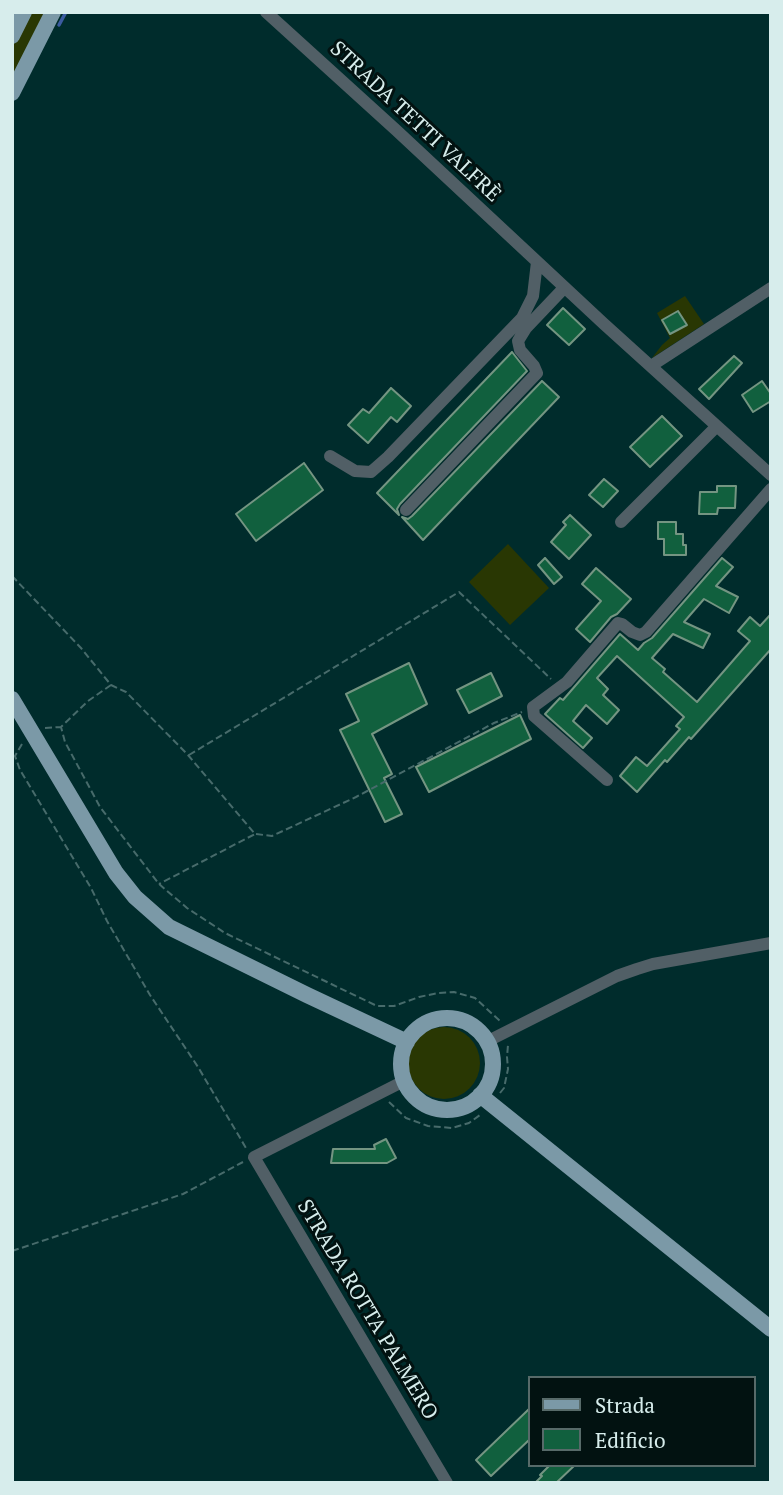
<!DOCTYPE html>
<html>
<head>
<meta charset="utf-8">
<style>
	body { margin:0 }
	#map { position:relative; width:783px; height:1495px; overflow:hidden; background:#002c2c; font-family:"PT Serif",serif }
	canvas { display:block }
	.frame { position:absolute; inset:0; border:14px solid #d7edec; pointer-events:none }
	.legend { position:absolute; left:528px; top:1376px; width:228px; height:91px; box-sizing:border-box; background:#021211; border:2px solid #576a69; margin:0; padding:9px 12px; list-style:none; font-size:21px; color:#d7edec }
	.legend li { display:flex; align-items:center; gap:14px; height:35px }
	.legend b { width:35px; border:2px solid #576a69 }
</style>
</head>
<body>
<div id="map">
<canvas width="783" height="1495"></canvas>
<div class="frame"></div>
<ul class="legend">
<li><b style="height:9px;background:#7b99a7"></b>Strada</li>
<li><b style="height:19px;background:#11603e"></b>Edificio</li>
</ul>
</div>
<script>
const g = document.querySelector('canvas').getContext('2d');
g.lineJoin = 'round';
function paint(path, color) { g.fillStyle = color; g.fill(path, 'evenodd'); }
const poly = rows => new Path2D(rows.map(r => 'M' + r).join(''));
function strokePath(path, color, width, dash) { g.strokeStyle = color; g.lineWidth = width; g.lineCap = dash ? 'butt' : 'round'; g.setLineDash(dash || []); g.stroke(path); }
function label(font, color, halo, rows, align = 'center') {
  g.font = font + ' "PT Serif",serif'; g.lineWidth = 6; g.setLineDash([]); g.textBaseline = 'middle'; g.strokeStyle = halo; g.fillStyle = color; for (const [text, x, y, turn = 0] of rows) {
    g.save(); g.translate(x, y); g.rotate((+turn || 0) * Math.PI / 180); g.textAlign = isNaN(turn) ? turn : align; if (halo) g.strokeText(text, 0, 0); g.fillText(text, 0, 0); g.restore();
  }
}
const green = poly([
	[12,12,46,12,12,77],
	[685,296,704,324,652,358,662,345,670,338,657,313],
	[508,544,549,588,510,625,469,582],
	'408 1063a36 36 0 1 1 72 0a36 36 0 1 1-72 0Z'
]);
const stream = poly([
	[59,25,66,12]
]);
const building = poly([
	[563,308,585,329,569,345,547,325,563,308],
	[678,311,687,325,670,334,662,320,678,311],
	[512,352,527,371,400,504,397,509,399,515,377,493,512,352],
	[734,356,742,363,709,399,699,389,734,356],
	[542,381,559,397,423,540,402,517,408,519,412,516,542,381],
	[762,381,771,394,771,401,753,412,742,395,762,381],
	[391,388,411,406,397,422,391,417,368,443,348,425,363,409,369,413,391,388],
	[662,416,682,436,650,467,630,447,662,416],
	[304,463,323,490,256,541,236,514,304,463],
	[604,479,618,491,603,507,589,495,604,479],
	[717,486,736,486,735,508,718,508,717,514,699,514,700,492,717,492,717,486],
	[570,515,591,535,569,559,551,542,566,525,563,522,570,515],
	[658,522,676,522,676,534,683,534,683,545,686,545,686,555,664,555,664,539,658,539,658,522],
	[545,558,562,577,554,584,538,565,545,558],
	[722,558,733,567,716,586,738,597,729,613,704,599,684,622,710,634,703,648,673,634,652,658,665,669,663,672,697,702,750,641,738,631,750,617,760,626,771,614,771,649,691,739,689,737,667,762,665,760,637,792,620,776,636,757,647,766,680,729,676,726,684,717,617,656,597,678,608,689,603,695,619,710,607,724,586,705,573,721,592,738,583,748,545,714,560,698,563,700,620,634,638,650,644,643,652,638,722,558],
	[596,568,631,599,617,614,611,617,590,642,576,629,601,601,582,584,596,568],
	[409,663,427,704,372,734,392,774,384,778,402,814,385,822,340,730,359,721,346,694,409,663],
	[491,673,502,696,469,713,457,690,491,673],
	[520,715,531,739,429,792,416,767,520,715],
	[386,1139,396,1158,387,1163,331,1163,333,1149,375,1149,374,1145,386,1139],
	[529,1409,529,1440,491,1476,476,1460,529,1409],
	[550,1465,575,1465,556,1483,535,1483,542,1476,540,1475,550,1465]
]);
const path = poly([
	[12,576,81,648,111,685,126,692,188,755,255,834,159,884],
	[111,685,88,701,61,727,65,742,100,807,159,884,187,908,225,933,377,1006,394,1006,419,997,438,993,454,992,475,998,501,1022],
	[45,728,61,727],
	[22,744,15,756,20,770,91,888,107,921,150,995,198,1067,246,1148],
	[189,755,459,592,551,679],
	[256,834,272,836,356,797,494,723,522,712],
	[500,1093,504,1088,508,1069,507,1057,508,1045],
	[389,1102,406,1118,428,1126,452,1128,469,1123,480,1115],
	[12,1251,183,1194,243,1162]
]);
const minor = poly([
	[266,12,396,130,604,324,771,475],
	[651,366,771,288],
	[330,456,355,471,371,472,388,457,522,318,533,296,537,262],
	[406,510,537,373,534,366,520,350,518,341,526,328,564,288],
	[621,522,717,426],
	[607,780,534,716,533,707,567,682,618,623,622,624,632,632,640,635,646,632,771,489],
	[486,1042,617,976,637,969,653,964,771,943],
	[404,1081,254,1157,447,1483]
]);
const major = poly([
	[12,36,24,12],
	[12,93,53,12],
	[12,699,116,873,135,897,169,927,307,995,407,1042],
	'401 1064a46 46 0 1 1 92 0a46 46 0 1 1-92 0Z',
	[480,1095,771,1329]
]);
const streetNames = [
	["STRADA TETTI VALFRÈ",415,122,43],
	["STRADA ROTTA PALMERO",367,1310,59]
];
paint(green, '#293703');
strokePath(stream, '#3b5ba0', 3.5);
paint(building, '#11603e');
strokePath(building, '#749582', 2);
strokePath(path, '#476b6b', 2, [7, 3.5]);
strokePath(minor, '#515f66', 12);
strokePath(major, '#7b99a7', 16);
label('21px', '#d7edec', '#021211', streetNames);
</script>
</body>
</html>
